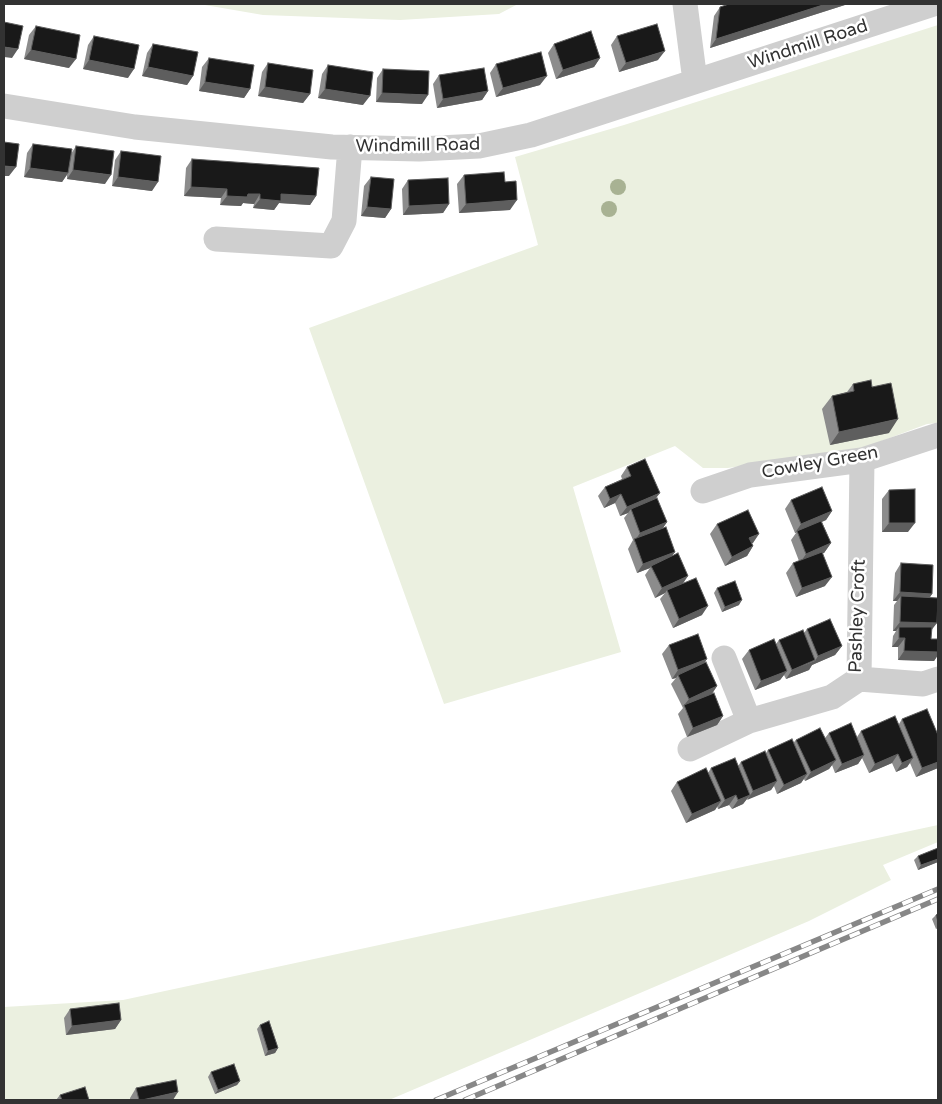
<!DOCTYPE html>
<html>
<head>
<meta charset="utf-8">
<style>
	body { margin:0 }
	#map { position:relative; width:942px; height:1104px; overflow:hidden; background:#fff; font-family:"Varela Round",sans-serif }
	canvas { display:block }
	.frame { position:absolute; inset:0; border:5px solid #323232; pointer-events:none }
</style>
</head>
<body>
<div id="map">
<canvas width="942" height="1104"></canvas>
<div class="frame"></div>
</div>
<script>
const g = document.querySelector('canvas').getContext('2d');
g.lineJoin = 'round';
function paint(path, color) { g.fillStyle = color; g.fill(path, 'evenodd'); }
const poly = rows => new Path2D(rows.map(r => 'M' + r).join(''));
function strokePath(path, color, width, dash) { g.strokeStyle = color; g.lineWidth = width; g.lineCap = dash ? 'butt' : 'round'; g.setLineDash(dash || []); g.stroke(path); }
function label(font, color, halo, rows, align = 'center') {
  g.font = font + ' "Varela Round",sans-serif'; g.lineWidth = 5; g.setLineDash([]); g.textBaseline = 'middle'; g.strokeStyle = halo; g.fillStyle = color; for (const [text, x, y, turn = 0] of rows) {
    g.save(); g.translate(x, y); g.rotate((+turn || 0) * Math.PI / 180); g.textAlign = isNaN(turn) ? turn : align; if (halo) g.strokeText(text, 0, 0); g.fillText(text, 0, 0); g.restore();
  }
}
const green = poly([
	[199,4,518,4,499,14,400,20,263,15],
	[938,25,938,423,927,424,863,448,728,468,703,468,675,446,573,487,621,652,444,704,309,328,538,245,515,157,624,125],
	[938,825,938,842,883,865,891,880,809,921,389,1100,4,1100,4,1007,123,1000]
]);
const minor = poly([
	[685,4,695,81],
	[4,106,135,127,332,147,419,149,479,146,531,135,933,4],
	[216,239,331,246,344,221,350,147],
	[703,491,750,475,862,460,938,435],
	[724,658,749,721,832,697,859,679],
	[859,679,862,460],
	[859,679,923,684,938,679],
	[690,749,749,721]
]);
const rail = poly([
	[436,1100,938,889],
	[465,1100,938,899]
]);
const trees = [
	[618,187],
	[609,209]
];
const wall = poly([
	[848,4,710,48,714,16,720,7],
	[36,26,69,68,24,59,29,35],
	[94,36,128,78,83,69,88,45],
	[617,36,658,60,619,72,611,45],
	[153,44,193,76,187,85,142,76,147,53],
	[554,44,600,58,594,67,556,79,548,53],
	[209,58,250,89,244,98,199,91,202,67],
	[268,63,310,94,303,103,258,96,262,72],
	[496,64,540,85,496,97,490,73],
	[328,65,363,105,318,98,322,74],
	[383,69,422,104,376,102,377,78],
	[439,75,488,91,482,100,437,108,433,84],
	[33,144,71,154,76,146,105,184,67,179,67,175,62,182,24,177,27,153],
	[121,151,152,191,112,186,115,160],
	[192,159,316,196,310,205,279,203,274,210,253,208,254,204,243,203,241,206,220,205,221,198,184,196,186,168],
	[464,175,505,182,510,210,459,213,457,184],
	[371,177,391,209,385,218,361,216,364,186],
	[408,180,449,204,443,213,403,215,402,189],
	[853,384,889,433,830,445,822,409,832,396,847,392],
	[627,467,656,498,667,522,662,529,675,552,671,556,683,583,702,615,673,628,660,599,665,593,655,598,645,575,650,568,637,573,628,549,633,540,624,518,628,513,620,516,615,503,604,508,598,496,605,487,622,479,621,476],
	[889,490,908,532,882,532,882,499],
	[791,500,832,511,826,520,822,522,831,543,824,553,823,553,825,586,796,597,786,573,793,563,799,561,791,540,796,533,795,533,785,509],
	[717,524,753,543,752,543,753,546,747,556,725,566,710,534],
	[901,563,932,594,930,597,931,639,938,639,938,655,934,661,898,660,898,647,892,647,893,636,896,631,893,631,894,605,897,601,893,601,895,573],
	[717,588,739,605,722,612,714,593],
	[807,629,842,646,835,655,812,665,809,670,786,679,784,675,780,680,755,690,742,659,749,650,776,644,779,640,804,633],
	[669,645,705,663,717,686,712,694,723,716,717,725,687,737,678,714,683,708,671,684,676,678,672,679,662,654],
	[902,719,938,735,938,768,916,777,910,763,907,767,896,772,892,763,869,773,862,758,858,764,835,773,832,765,829,769,805,781,804,779,801,783,777,794,774,786,771,790,747,799,743,804,732,809,729,805,718,809,717,806,715,810,686,823,671,791,677,782,708,773,711,768,738,766,741,762,766,753,768,750,793,743,796,740,825,738,829,733,857,737,861,731,899,724],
	[938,848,938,862,918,870,914,860,918,856],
	[938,914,938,928,936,929,932,919,936,915],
	[70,1009,121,1020,115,1029,66,1035,64,1018],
	[260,1025,278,1048,275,1053,265,1056,257,1029],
	[211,1072,240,1081,237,1085,215,1094,208,1077],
	[136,1088,173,1100,130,1100,130,1098],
	[60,1095,89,1100,56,1100]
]);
const shadedWall = poly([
	[826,4,848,4,710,48,716,39],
	[4,47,18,49,12,58,4,57],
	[31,50,76,59,69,68,24,59],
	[665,51,658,60,619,72,626,63],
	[600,58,594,67,556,79,563,70],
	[89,60,134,69,128,78,83,69],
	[148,67,193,76,187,85,142,76],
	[547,76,540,85,496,97,503,88],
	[205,82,250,89,244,98,199,91],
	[265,87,310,94,303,103,258,96],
	[325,89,370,96,363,105,318,98],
	[488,91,482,100,437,108,443,99],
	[382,93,428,95,422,104,376,102],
	[4,166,16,167,9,176,4,176],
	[30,168,68,173,62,182,24,177],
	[73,170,111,175,105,184,67,179],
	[118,177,158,182,152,191,112,186],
	[191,187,227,189,221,198,184,196],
	[248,194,260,194,254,204,243,203,241,206,220,205,227,196],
	[281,194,316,196,310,205,279,203,274,210,253,208,260,199],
	[517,200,510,210,459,213,466,204],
	[449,204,443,213,403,215,409,206],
	[367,207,391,209,385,218,361,216],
	[898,419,889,433,830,445,839,432],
	[660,493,653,502,631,509,628,513,620,516,627,507],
	[621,494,615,503,604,508,610,499],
	[832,511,826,520,797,532,797,531,795,533,801,524],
	[667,522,661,531,634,542,640,533],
	[889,523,915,523,908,532,882,532],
	[759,534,753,543,743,547,749,538],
	[831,543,824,553,800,563,806,554],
	[753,546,747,556,725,566,732,557],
	[675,552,668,561,651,566,650,568,637,573,643,564],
	[688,576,682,585,667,590,665,593,655,598,662,588],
	[832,577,825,586,796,597,802,588],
	[900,592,932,594,926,603,901,596,897,601,893,601],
	[742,600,739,605,722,612,725,607],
	[708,606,702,615,673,628,679,619],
	[900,622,937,623,930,632,899,627,896,631,893,631],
	[899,638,905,638,898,647,892,647],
	[842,646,835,655,812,665,809,670,786,679,792,670,815,661,818,656],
	[904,651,938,652,938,655,934,661,898,660],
	[707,659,701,668,678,675,676,678,672,679,678,670],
	[787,671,780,680,755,690,761,681],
	[717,686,711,695,684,705,682,708,689,699],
	[723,716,717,725,687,737,693,728],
	[898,754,892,763,869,773,875,764],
	[864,755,858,764,835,773,842,764],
	[913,758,907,767,896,772,902,763],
	[836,760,829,769,805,781,811,772],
	[938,762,938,768,916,777,922,768],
	[807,774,801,783,777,794,784,785],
	[777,781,771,790,747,800,753,791],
	[736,795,729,805,718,809,725,800],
	[750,795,743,804,732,809,738,800],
	[721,801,715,810,686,823,692,814],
	[938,859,938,862,918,870,921,865],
	[121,1020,115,1029,66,1035,72,1026],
	[278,1048,275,1053,265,1056,268,1051],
	[240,1081,237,1085,215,1094,218,1090],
	[178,1092,173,1100,142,1100]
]);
const building = poly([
	[729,4,826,4,716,39,720,7,729,4],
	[4,22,23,26,18,49,4,47,4,22],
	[657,24,665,51,626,63,617,36,657,24],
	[36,26,80,35,76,59,31,50,36,26],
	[591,31,600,58,563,70,554,44,591,31],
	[94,36,139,45,134,69,89,60,94,36],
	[153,44,198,52,193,76,148,67,153,44],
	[541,52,547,76,503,88,496,64,541,52],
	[209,58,254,65,250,89,205,82,209,58],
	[268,63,313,70,310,94,265,87,268,63],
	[328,65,373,72,370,96,325,89,328,65],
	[484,68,488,91,443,99,439,75,484,68],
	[383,69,429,71,428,95,382,93,383,69],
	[4,142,19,144,16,167,4,166,4,142],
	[33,144,72,149,68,173,30,168,33,144],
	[76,146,114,151,111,175,73,170,76,146],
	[121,151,161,156,158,182,118,177,121,151],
	[192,159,319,168,316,196,281,194,281,201,260,199,260,194,248,194,247,197,227,196,227,189,191,187,192,159],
	[504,172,505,182,516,181,517,200,466,204,464,175,504,172],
	[371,177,394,179,391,209,367,207,371,177],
	[448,178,449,204,409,206,408,180,448,178],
	[871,380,872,387,891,383,898,419,839,432,832,396,854,391,853,384,871,380],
	[645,459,660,493,627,507,621,494,610,499,605,487,631,476,627,467,645,459],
	[822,487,832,511,801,524,791,500,822,487],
	[915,489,915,523,889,523,889,490,915,489],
	[657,498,667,522,640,533,631,509,657,498],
	[748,510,759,534,749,538,753,546,732,557,717,524,748,510],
	[821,521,831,543,806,554,797,531,821,521],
	[666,527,675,552,643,564,634,539,666,527],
	[822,552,832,577,802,588,793,563,822,552],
	[678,553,688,576,662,588,651,566,678,553],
	[901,563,933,565,932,594,900,592,901,563],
	[696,578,708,606,679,619,667,590,696,578],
	[735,581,742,600,725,607,717,588,735,581],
	[901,596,938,598,937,623,900,622,901,596],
	[830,619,842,646,818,656,807,629,830,619],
	[899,627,932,627,931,639,938,639,938,652,904,651,905,638,899,638,899,627],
	[803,630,815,660,792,670,779,640,803,630],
	[698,634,707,659,678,670,669,645,698,634],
	[774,639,787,671,761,681,749,650,774,639],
	[706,662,717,686,689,699,678,675,706,662],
	[714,693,723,716,693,728,684,705,714,693],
	[927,709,938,735,938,762,922,768,902,719,927,709],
	[895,716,913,758,902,763,898,754,875,764,861,731,895,716],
	[851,723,864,755,842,764,829,733,851,723],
	[820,728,836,760,811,772,796,740,820,728],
	[792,739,807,774,784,785,768,750,792,739],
	[765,751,777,781,753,791,741,762,765,751],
	[735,758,750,795,738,800,736,795,725,800,711,768,735,758],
	[706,768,721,801,692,814,677,782,706,768],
	[938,848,938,859,921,865,918,856,938,848],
	[938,914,938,922,936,915,938,914],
	[119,1003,121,1020,72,1026,70,1009,119,1003],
	[269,1021,278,1048,268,1051,260,1025,269,1021],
	[234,1064,240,1081,218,1090,211,1072,234,1064],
	[176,1080,178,1092,142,1100,139,1100,136,1088,176,1080],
	[85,1087,89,1100,62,1100,60,1095,85,1087]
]);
const streetNames = [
	["Windmill Road",808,45,-18],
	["Windmill Road",418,146,-1],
	["Cowley Green",820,463,-10],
	["Pashley Croft",858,616,-88]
];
paint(green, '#ebf0e0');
strokePath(minor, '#cfcfcf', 25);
strokePath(rail, '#878787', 5.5);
strokePath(rail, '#fff', 4, [11]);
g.fillStyle = '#a8b293';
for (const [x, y] of trees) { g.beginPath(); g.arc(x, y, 8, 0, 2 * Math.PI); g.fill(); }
paint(wall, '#8c8c8c');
paint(shadedWall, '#5e5e5e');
paint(building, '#191919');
strokePath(building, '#5e5e5e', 1);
label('18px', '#323232', '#fff', streetNames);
</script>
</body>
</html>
